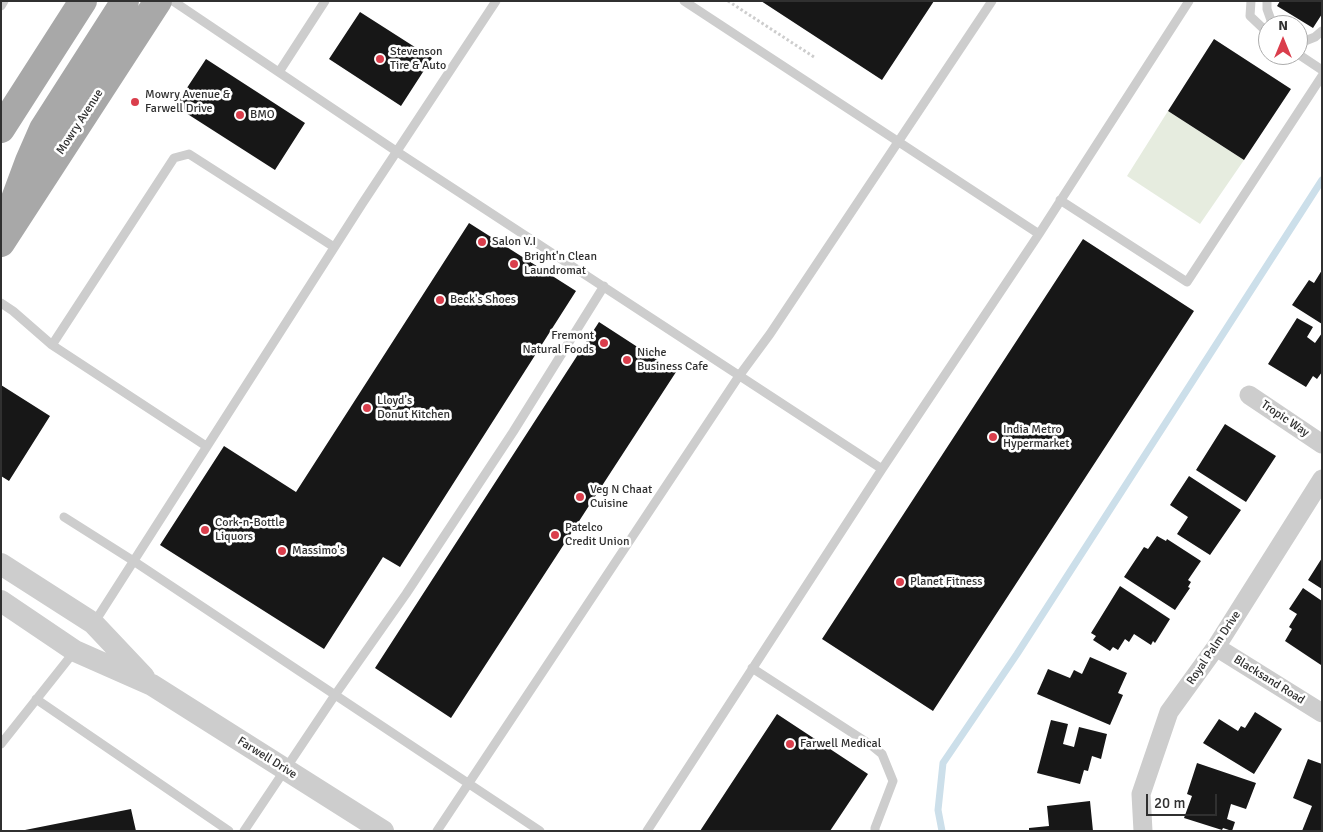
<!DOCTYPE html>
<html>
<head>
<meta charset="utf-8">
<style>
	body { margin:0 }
	#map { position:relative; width:1323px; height:832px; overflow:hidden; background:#fff; font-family:Signika,sans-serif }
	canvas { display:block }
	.frame { position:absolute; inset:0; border:2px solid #303030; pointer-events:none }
	.north { position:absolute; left:1258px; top:15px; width:50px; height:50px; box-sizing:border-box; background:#fff; border:1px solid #acacac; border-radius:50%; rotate:0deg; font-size:14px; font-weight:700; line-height:20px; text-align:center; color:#303030 }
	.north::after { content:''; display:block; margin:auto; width:18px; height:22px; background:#da3e4c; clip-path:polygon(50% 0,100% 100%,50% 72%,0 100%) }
	.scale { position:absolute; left:1146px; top:794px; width:71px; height:22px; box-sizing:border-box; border:2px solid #303030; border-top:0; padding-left:6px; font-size:15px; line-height:18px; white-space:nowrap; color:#303030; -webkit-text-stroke:4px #fff; paint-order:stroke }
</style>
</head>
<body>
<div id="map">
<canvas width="1323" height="832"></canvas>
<div class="frame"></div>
<div class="north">N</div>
<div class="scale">20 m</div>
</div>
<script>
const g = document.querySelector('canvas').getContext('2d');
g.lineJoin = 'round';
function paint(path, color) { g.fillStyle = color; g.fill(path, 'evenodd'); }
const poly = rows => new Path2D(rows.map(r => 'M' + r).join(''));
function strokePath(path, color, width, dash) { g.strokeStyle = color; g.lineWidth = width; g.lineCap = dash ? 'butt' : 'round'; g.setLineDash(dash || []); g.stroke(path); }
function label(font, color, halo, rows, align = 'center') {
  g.font = font + ' Signika,sans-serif'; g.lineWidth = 5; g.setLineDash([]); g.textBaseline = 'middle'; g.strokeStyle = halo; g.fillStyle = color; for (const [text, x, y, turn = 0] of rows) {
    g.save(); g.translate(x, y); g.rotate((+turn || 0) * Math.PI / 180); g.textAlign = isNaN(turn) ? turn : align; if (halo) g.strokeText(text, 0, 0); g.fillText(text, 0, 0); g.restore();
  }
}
const green = poly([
	[1168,111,1244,160,1200,224,1127,176]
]);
const stream = poly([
	[942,831,938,810,943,763,1017,654,1322,180]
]);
const building = poly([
	[761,1,934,1,882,80],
	[1280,1,1322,1,1322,14,1313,28,1277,6],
	[360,12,432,58,401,106,329,59],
	[1214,39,1291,89,1244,160,1168,111],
	[206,59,305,123,275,170,175,106],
	[469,223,576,291,400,567,383,557,324,649,160,545,224,446,296,492],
	[1083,239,1194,311,933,711,822,639],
	[1322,270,1322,324,1292,305,1309,280,1314,283],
	[1297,318,1313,327,1307,337,1315,343,1322,333,1322,372,1317,379,1313,376,1306,387,1268,364],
	[599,322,676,372,451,718,375,668],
	[1,385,50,416,9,481,1,476],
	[1225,424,1276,456,1246,502,1196,470],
	[1189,476,1241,510,1210,555,1177,534,1188,517,1170,505],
	[1157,536,1166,541,1167,539,1201,561,1188,580,1191,582,1188,587,1190,588,1175,610,1124,577,1144,547,1148,549],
	[1322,558,1322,589,1308,580],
	[1120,586,1170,619,1155,643,1153,641,1151,645,1134,634,1129,642,1125,639,1118,650,1113,647,1110,651,1093,640,1096,636,1091,633],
	[1303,588,1322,601,1321,665,1285,641,1292,629,1289,627,1297,614,1289,609],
	[1090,657,1127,673,1118,693,1123,695,1110,725,1037,694,1048,669,1070,678,1074,670,1082,674],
	[1255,712,1282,729,1254,774,1203,743,1219,719,1238,731,1241,726,1245,728],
	[777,714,868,774,830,831,700,831],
	[1051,720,1068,724,1063,744,1074,747,1079,727,1107,734,1101,759,1092,756,1088,771,1084,770,1080,784,1037,773],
	[1308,759,1322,764,1322,831,1302,831,1312,806,1293,798],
	[1197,763,1256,783,1246,809,1231,804,1227,819,1235,822,1232,831,1223,828,1222,830,1184,818,1192,796,1187,794],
	[1090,801,1093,831,1029,831,1029,828,1049,826,1047,806],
	[131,809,136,831,25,831,25,830]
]);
const path = poly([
	[728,1,814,57]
]);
const service = poly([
	[173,1,396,151,882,469],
	[684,1,1039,234],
	[1251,1,1250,16,1268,33],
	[1267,1,1267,9,1272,23,1275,25],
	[1,6,4,1],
	[1298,38,1305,41,1315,37,1322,31],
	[1298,54,1322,70],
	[279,72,325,1],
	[1060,200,1187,282,1322,76],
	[1,303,13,311,52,345],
	[206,446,52,345,174,158,189,154,334,247],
	[64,517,132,560,540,831],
	[94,623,362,204,496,1],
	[752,668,871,745,882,754,893,781,875,828,875,831],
	[36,699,229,831],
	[1,744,74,652],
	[244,831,335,695,406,594,513,432,604,286],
	[437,831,739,376,770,334,992,1],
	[647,831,882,469,1039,234,1189,1]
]);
const minor = poly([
	[1249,395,1322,444],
	[1216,647,1322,713],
	[1143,831,1141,794,1169,712,1216,647,1322,479]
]);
const tertiary = poly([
	[1,564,93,623,144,677],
	[1,601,75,651,152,685,383,831]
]);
const primary = poly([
	[1,129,83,1],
	[12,207,29,161,43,129,125,1],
	[1,243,158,1]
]);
const markers = [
	[380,59,5,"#da3e4c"],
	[135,102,5,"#da3e4c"],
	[240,115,5,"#da3e4c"],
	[482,242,5,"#da3e4c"],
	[514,264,5,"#da3e4c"],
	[440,300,5,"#da3e4c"],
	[604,343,5,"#da3e4c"],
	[627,360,5,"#da3e4c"],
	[367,408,5,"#da3e4c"],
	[993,437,5,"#da3e4c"],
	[580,497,5,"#da3e4c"],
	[205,530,5,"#da3e4c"],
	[555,535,5,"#da3e4c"],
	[282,551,5,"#da3e4c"],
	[900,582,5,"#da3e4c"],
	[790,744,5,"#da3e4c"]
];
const poiNames = [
	["Stevenson",390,52],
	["Tire & Auto",390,66],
	["Mowry Avenue &",145,95],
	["Farwell Drive",145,109],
	["BMO",250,115],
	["Salon V.I",492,242],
	["Bright'n Clean",524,257],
	["Laundromat",524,271],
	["Beck's Shoes",450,300],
	["Fremont",594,336,"right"],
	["Natural Foods",594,350,"right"],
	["Niche",637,353],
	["Business Cafe",637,367],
	["Lloyd's",377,401],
	["Donut Kitchen",377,415],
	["India Metro",1003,430],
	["Hypermarket",1003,444],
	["Veg N Chaat",590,490],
	["Cuisine",590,504],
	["Cork-n-Bottle",215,523],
	["Liquors",215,537],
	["Patelco",565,528],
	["Credit Union",565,542],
	["Massimo's",292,551],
	["Planet Fitness",910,582],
	["Farwell Medical",800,744]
];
const streetNames = [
	["Mowry Avenue",80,122,-57],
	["Tropic Way",1285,419,34],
	["Royal Palm Drive",1214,648,-56],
	["Blacksand Road",1269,680,32],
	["Farwell Drive",267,758,32]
];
paint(green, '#e6ecdf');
strokePath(stream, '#ccdfea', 7);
paint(building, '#171717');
strokePath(path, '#cdcdcd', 3, [2.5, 2.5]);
strokePath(service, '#cdcdcd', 9);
strokePath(minor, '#cdcdcd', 19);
strokePath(tertiary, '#cdcdcd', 22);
strokePath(primary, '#a8a8a8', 28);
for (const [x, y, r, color] of markers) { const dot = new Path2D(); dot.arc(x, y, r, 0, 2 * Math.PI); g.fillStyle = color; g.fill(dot); strokePath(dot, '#fff', 2); }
label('12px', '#303030', '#fff', poiNames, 'left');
label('12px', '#303030', '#fff', streetNames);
</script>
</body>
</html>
